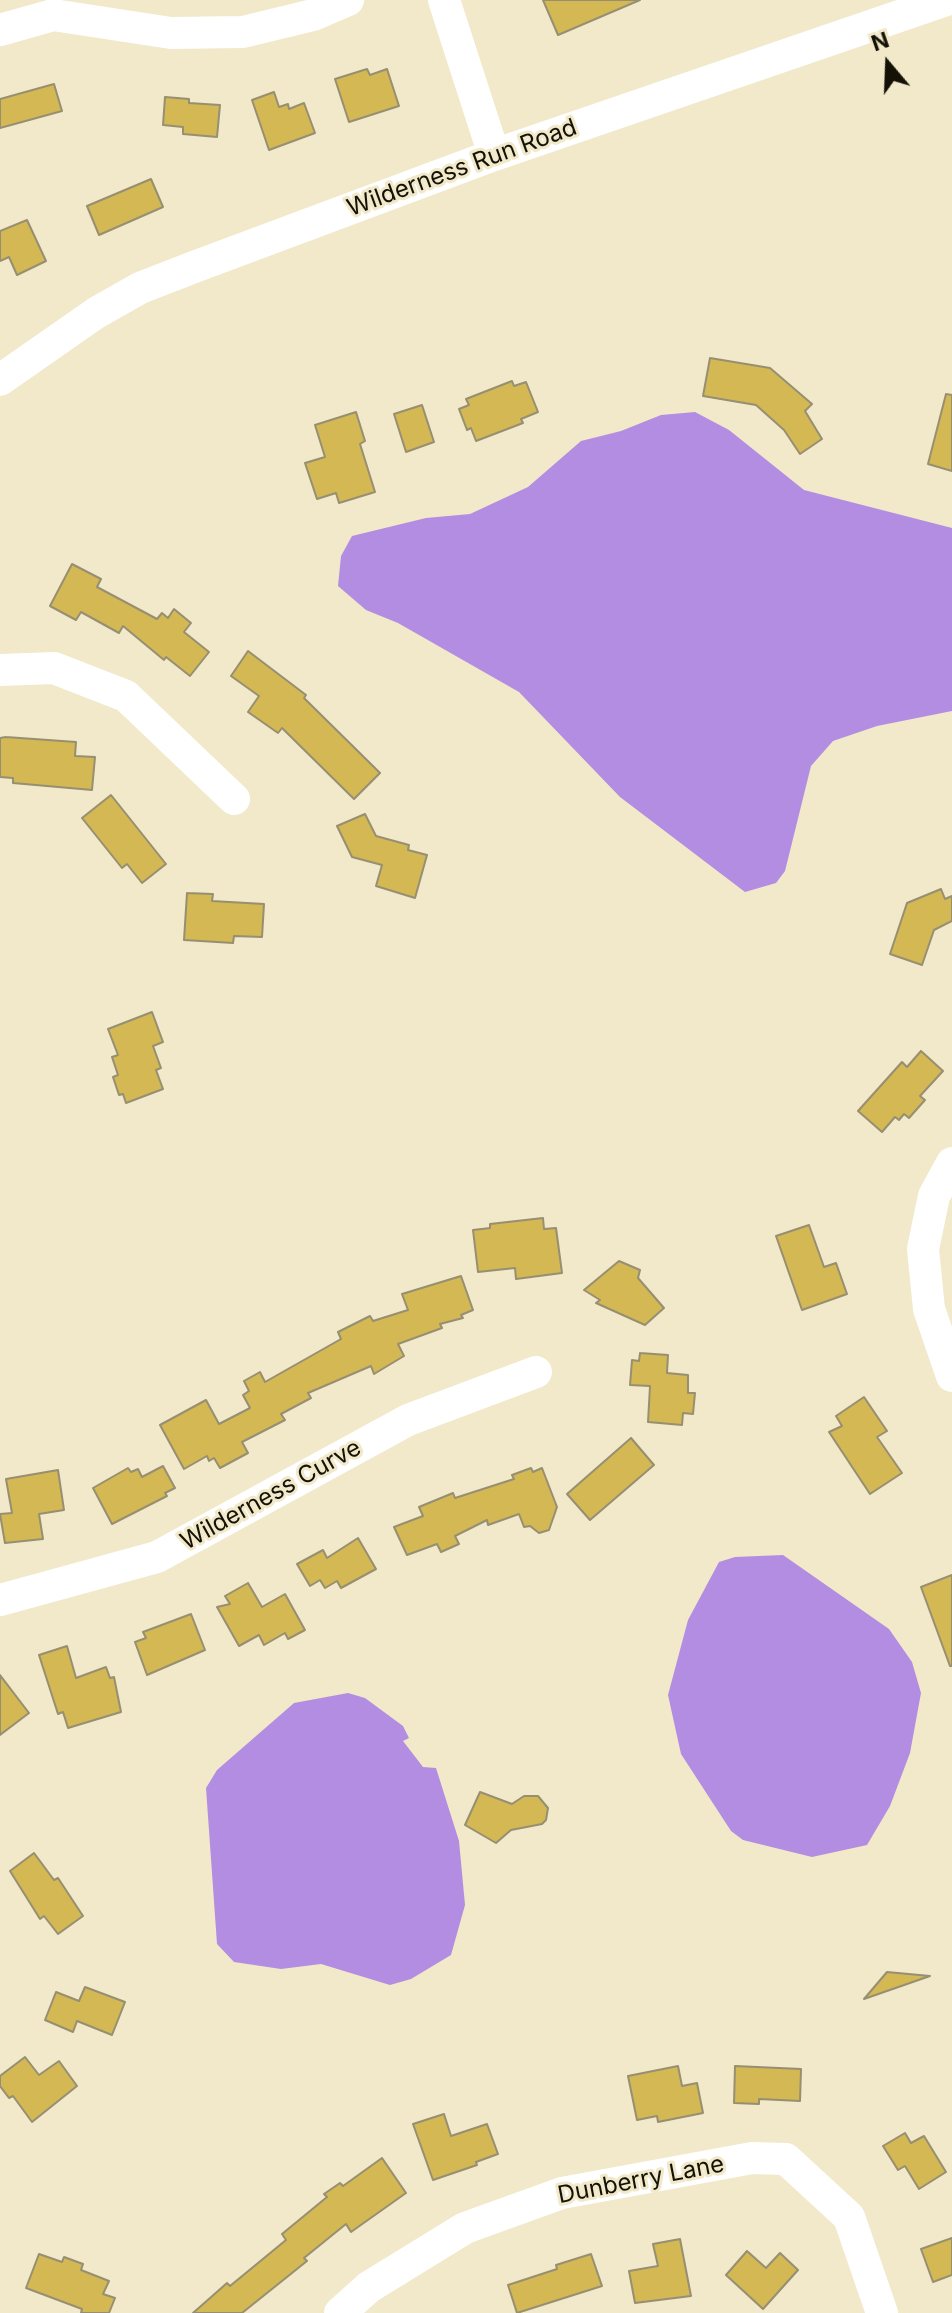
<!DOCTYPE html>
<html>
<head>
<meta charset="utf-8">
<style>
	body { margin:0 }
	#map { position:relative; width:952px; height:2313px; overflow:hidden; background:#f1e9c9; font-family:Inter,sans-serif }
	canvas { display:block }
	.north { position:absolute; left:848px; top:24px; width:80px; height:80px; -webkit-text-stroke:6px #f1e9c9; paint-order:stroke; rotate:341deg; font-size:22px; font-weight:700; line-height:32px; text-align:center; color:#141106 }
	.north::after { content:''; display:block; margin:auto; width:28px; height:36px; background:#141106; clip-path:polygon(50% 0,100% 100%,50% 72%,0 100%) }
</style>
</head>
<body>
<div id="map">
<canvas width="952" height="2313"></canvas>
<div class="north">N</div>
</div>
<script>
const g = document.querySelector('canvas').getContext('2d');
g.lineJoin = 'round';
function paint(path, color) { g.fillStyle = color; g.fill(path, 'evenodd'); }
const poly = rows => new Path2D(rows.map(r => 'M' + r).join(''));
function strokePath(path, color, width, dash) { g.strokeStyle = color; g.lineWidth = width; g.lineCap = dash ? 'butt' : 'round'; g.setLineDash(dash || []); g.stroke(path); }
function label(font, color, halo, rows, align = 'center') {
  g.font = font + ' Inter,sans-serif'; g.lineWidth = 6; g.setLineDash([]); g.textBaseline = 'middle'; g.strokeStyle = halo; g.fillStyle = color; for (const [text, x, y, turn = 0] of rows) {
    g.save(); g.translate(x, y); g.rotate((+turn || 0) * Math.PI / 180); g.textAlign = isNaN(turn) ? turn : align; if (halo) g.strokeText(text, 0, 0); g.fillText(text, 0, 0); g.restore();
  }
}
const water = poly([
	[695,412,729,430,804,490,952,528,952,711,877,726,833,741,811,766,785,871,776,883,745,892,620,797,519,692,398,623,366,610,338,586,341,556,352,536,426,518,470,514,528,487,581,441,621,431,661,415],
	[783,1555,889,1629,912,1662,921,1693,910,1753,890,1806,867,1845,812,1857,743,1840,731,1831,681,1754,668,1695,688,1620,719,1562,735,1557],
	[348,1693,365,1698,403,1726,409,1738,403,1741,423,1767,436,1768,459,1841,465,1905,451,1955,411,1979,390,1985,321,1964,281,1969,234,1962,217,1944,206,1788,217,1770,294,1703]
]);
const building = poly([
	[543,0,640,0,558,35,543,0],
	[367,69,370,75,387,69,399,106,349,122,335,79,367,69],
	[54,84,62,111,0,128,0,99,54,84],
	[274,92,279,107,288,104,289,109,304,103,315,133,269,150,252,100,274,92],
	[165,97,189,99,189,103,220,105,217,137,183,134,183,127,163,125,165,97],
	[151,179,163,207,99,235,87,206,151,179],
	[27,220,46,261,17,275,9,257,0,261,0,231,27,220],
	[710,358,770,368,812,404,805,411,822,439,800,454,784,430,756,405,703,396,710,358],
	[512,381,514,386,526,382,538,412,521,419,523,423,476,441,471,428,467,430,459,409,469,405,466,399,512,381],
	[946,394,952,395,952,471,928,464,946,394],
	[422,405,434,442,406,452,394,414,422,405],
	[356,412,365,441,360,444,375,492,339,503,336,493,317,499,305,463,325,457,315,425,356,412],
	[72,564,101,579,97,587,157,619,162,613,168,618,174,609,191,623,184,632,209,652,190,676,166,657,164,660,123,626,119,633,81,612,76,620,50,606,72,564],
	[248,651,306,695,304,698,380,773,354,799,282,728,278,733,248,712,259,696,231,676,248,651],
	[6,737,76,742,75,756,95,757,92,790,13,783,13,778,0,777,0,738,6,737],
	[111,795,166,864,142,883,127,864,122,868,82,818,111,795],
	[365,814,376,836,409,845,408,850,427,855,415,898,376,886,382,865,352,857,337,826,365,814],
	[941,889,945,899,952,896,952,921,934,930,922,965,890,954,907,903,941,889],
	[187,893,213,894,212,901,264,904,262,937,234,936,233,943,184,940,187,893],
	[152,1012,163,1042,153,1046,161,1068,156,1070,163,1089,126,1103,123,1094,119,1095,113,1077,118,1075,112,1057,118,1055,108,1029,152,1012],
	[921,1051,943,1071,920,1096,925,1100,909,1118,904,1114,899,1120,895,1117,882,1132,858,1111,902,1062,907,1067,921,1051],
	[543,1218,544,1229,556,1228,562,1273,516,1279,515,1268,478,1272,473,1230,490,1228,490,1224,543,1218],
	[809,1225,824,1267,836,1263,847,1294,802,1310,776,1236,809,1225],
	[619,1261,640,1270,638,1278,664,1308,645,1325,596,1303,600,1300,584,1290,619,1261],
	[461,1276,473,1310,461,1315,463,1318,440,1324,442,1328,398,1344,404,1356,374,1374,371,1366,308,1393,311,1398,281,1414,285,1420,242,1442,248,1453,220,1468,214,1458,209,1461,207,1456,184,1469,160,1425,206,1400,219,1424,250,1408,243,1395,249,1391,244,1381,260,1372,265,1382,341,1339,338,1332,370,1316,373,1321,408,1310,402,1294,461,1276],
	[640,1353,668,1355,667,1373,688,1375,688,1393,695,1393,693,1414,683,1413,682,1425,648,1422,650,1386,630,1385,632,1360,639,1361,640,1353],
	[864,1397,887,1431,877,1437,902,1473,870,1494,829,1432,842,1426,836,1416,864,1397],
	[631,1438,654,1465,590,1520,567,1494,631,1438],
	[163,1466,175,1488,165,1493,167,1496,112,1524,93,1488,128,1468,131,1472,138,1469,142,1477,163,1466],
	[531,1468,533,1472,542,1468,557,1507,549,1530,539,1533,530,1526,524,1527,519,1514,488,1525,487,1520,455,1536,459,1544,441,1552,437,1544,407,1555,394,1527,423,1516,419,1507,453,1493,455,1498,514,1479,512,1475,531,1468],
	[58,1470,64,1510,39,1514,43,1539,5,1543,0,1514,12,1513,6,1479,58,1470],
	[358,1538,376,1569,341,1588,337,1581,325,1588,320,1580,310,1586,297,1564,323,1550,327,1558,358,1538],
	[952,1575,952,1666,950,1666,921,1587,952,1575],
	[248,1583,262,1607,285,1594,305,1630,288,1639,285,1633,264,1645,259,1635,239,1646,217,1607,230,1604,225,1596,248,1583],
	[191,1614,205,1650,147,1675,135,1642,146,1638,143,1632,191,1614],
	[67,1646,76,1678,106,1667,110,1678,114,1677,121,1712,68,1728,63,1712,58,1714,39,1655,67,1646],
	[0,1675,29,1713,0,1735,0,1675],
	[480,1792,512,1804,524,1796,538,1796,548,1808,546,1820,542,1824,511,1830,496,1843,465,1825,480,1792],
	[34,1853,54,1880,58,1878,83,1916,58,1934,44,1916,40,1919,10,1871,34,1853],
	[887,1972,930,1976,864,1999,887,1972],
	[85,1987,125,2002,112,2035,77,2021,73,2032,45,2020,56,1992,79,2001,85,1987],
	[25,2057,39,2075,59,2061,77,2086,32,2122,13,2096,9,2098,0,2086,0,2076,25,2057],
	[678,2066,682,2086,697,2083,703,2113,658,2122,657,2116,637,2120,628,2076,678,2066],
	[735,2066,801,2069,800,2101,759,2099,759,2104,734,2103,735,2066],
	[444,2114,451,2136,487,2124,498,2154,476,2162,477,2165,433,2180,413,2124,444,2114],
	[905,2133,911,2143,924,2136,946,2172,919,2189,905,2166,898,2170,883,2146,905,2133],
	[382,2158,406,2193,351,2232,346,2224,304,2258,307,2261,242,2313,193,2313,227,2283,230,2286,286,2240,282,2234,327,2197,324,2194,340,2183,343,2186,382,2158],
	[952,2238,952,2275,933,2282,921,2249,952,2238],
	[680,2239,691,2296,635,2303,629,2271,658,2266,653,2244,680,2239],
	[747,2251,766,2268,780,2253,798,2270,763,2309,726,2275,747,2251],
	[39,2254,62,2262,64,2257,83,2264,81,2270,109,2281,103,2294,115,2298,109,2313,81,2313,82,2309,26,2288,39,2254],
	[591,2254,602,2286,517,2313,508,2285,557,2269,556,2265,591,2254]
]);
const minor = poly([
	[444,0,494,155],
	[0,30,53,15,171,33,243,32,313,15,348,0],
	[0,380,96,313,140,288,194,267,494,155,946,0],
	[0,670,54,668,126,696,234,799],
	[952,1163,934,1196,923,1249,929,1309,952,1376],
	[0,1600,157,1557,408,1420,536,1372],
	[340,2313,369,2287,465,2228,562,2193,752,2158,786,2159,849,2217,882,2313]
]);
const streetNames = [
	["Wilderness Run Road",462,168,-20],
	["Wilderness Curve",271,1495,-29],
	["Dunberry Lane",641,2180,-11]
];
paint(water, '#b28de1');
paint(building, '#d3b853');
strokePath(building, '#978f72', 2);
strokePath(minor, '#fff', 32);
label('24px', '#141106', '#f1e9c9', streetNames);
</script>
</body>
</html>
